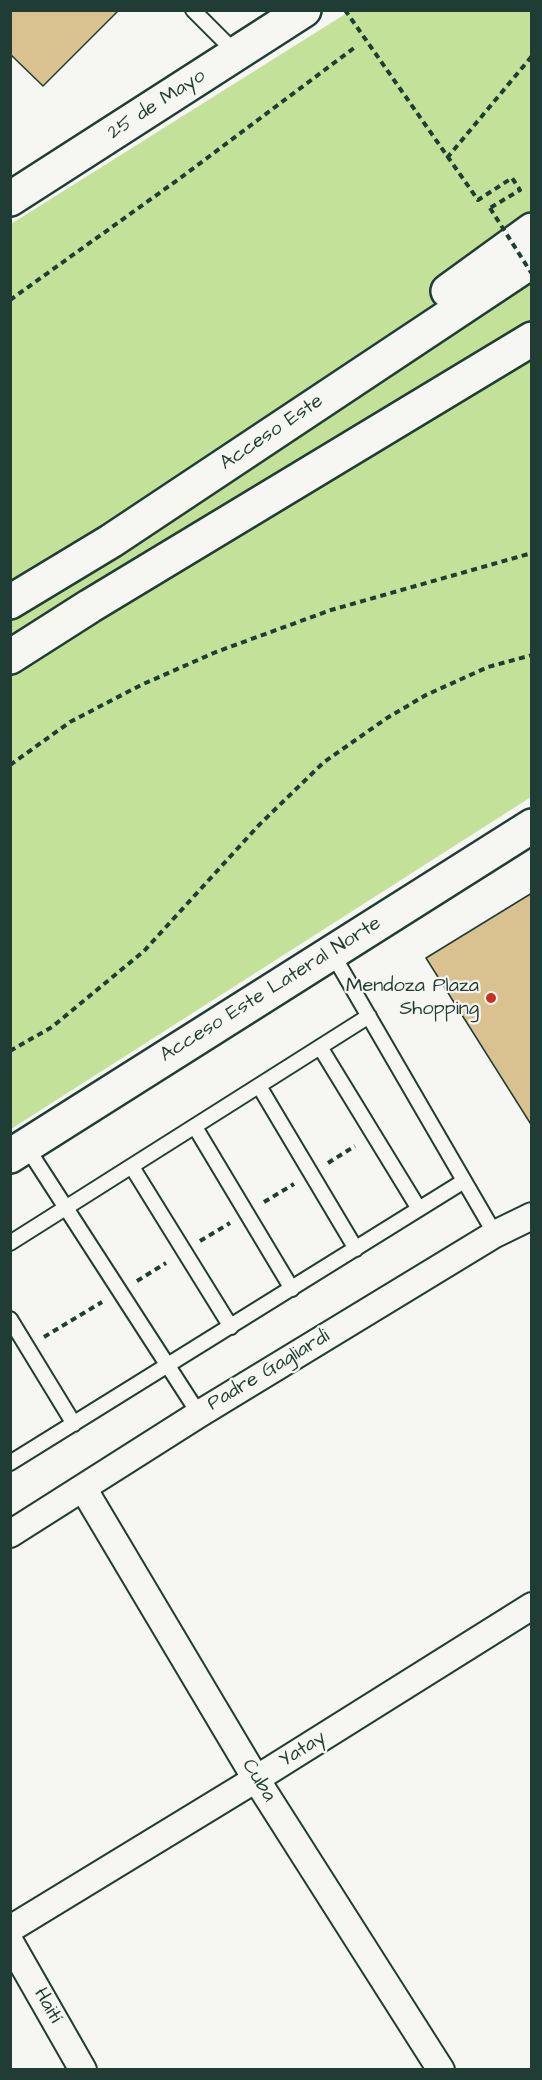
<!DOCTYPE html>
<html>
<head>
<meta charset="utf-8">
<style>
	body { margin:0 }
	#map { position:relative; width:542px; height:2080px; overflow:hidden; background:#f6f6f2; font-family:"Architects Daughter",sans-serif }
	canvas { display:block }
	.frame { position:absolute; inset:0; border:12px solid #1f3d34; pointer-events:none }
</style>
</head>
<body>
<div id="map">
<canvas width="542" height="2080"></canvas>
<div class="frame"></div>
</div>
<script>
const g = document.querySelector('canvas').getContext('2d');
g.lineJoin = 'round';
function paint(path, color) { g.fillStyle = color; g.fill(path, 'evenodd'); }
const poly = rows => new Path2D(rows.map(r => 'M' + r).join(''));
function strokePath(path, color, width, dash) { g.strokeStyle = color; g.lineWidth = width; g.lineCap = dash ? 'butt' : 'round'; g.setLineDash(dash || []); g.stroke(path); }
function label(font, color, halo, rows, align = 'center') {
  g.font = font + ' "Architects Daughter",sans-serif'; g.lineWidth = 4.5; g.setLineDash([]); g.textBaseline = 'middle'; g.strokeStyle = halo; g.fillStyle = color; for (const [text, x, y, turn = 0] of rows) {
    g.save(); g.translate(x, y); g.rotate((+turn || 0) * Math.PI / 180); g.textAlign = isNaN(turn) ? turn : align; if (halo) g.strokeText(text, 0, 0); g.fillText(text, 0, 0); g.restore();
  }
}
const green = poly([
	[350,11,531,11,531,797,11,1129,11,224]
]);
const building = poly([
	[10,10,116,10,117,12,43,86,10,54,10,10],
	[532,893,532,1126,426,958,532,893]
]);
const path = poly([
	[345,10,478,200,512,178,520,190,490,208],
	[447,158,532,56],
	[10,300,179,179,354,48],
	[10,765,70,722,141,685,216,652,331,610,532,553],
	[10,1051,52,1027,144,951,259,825,324,762,387,718,426,695,488,667,532,655],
	[328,1163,355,1146],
	[264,1202,294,1184],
	[200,1241,230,1223],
	[137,1281,166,1263],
	[44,1337,102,1302]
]);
const service = poly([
	[193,10,236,53],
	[332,953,495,1234],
	[320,1047,419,1209],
	[259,1086,356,1249],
	[195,1127,292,1289],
	[26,1146,199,1414],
	[132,1167,231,1327],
	[10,1243,369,1016],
	[10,1319,74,1424],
	[10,1463,464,1181]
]);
const minor = poly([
	[83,1488,256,1779,441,2070],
	[10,1534,199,1414,495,1234,532,1216],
	[10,1929,256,1779,532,1606],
	[10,1942,83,2070]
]);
const tertiary = poly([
	[10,199,304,10],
	[10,1156,532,826]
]);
const motorway = poly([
	[448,291,532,230],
	[10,602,111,541,532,261],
	[10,657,90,606,532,339]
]);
const pathBridge = poly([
	[490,208,532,274]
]);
const markers = [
	[491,998,6,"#c8321e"]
];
const streetNames = [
	["25 de Mayo",157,105,-33],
	["Acceso Este",272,433,-34],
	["Acceso Este Lateral Norte",271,990,-32],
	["Padre Gagliardi",269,1371,-31],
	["Yatay",303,1750,-32],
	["Cuba",258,1781,58],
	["Haití",47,2006,60]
];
const poiNames = [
	["Mendoza Plaza",479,987],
	["Shopping",479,1010]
];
paint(green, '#c3e199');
paint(building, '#dac190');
strokePath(building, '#1f3d34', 1.5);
strokePath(service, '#1f3d34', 18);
strokePath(minor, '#1f3d34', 30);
strokePath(tertiary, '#1f3d34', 38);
strokePath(motorway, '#1f3d34', 38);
strokePath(path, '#1f3d34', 4, [6, 4.5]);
strokePath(service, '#f6f6f2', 14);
strokePath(minor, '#f6f6f2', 26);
strokePath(tertiary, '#f6f6f2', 33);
strokePath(motorway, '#f6f6f2', 33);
strokePath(pathBridge, '#1f3d34', 4, [6, 4.5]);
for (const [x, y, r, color] of markers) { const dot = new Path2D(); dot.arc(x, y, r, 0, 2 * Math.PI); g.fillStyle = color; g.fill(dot); strokePath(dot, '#f6f6f2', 2); }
label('20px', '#1f3d34', '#f6f6f2', streetNames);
label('20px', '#1f3d34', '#f6f6f2', poiNames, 'right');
</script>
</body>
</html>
